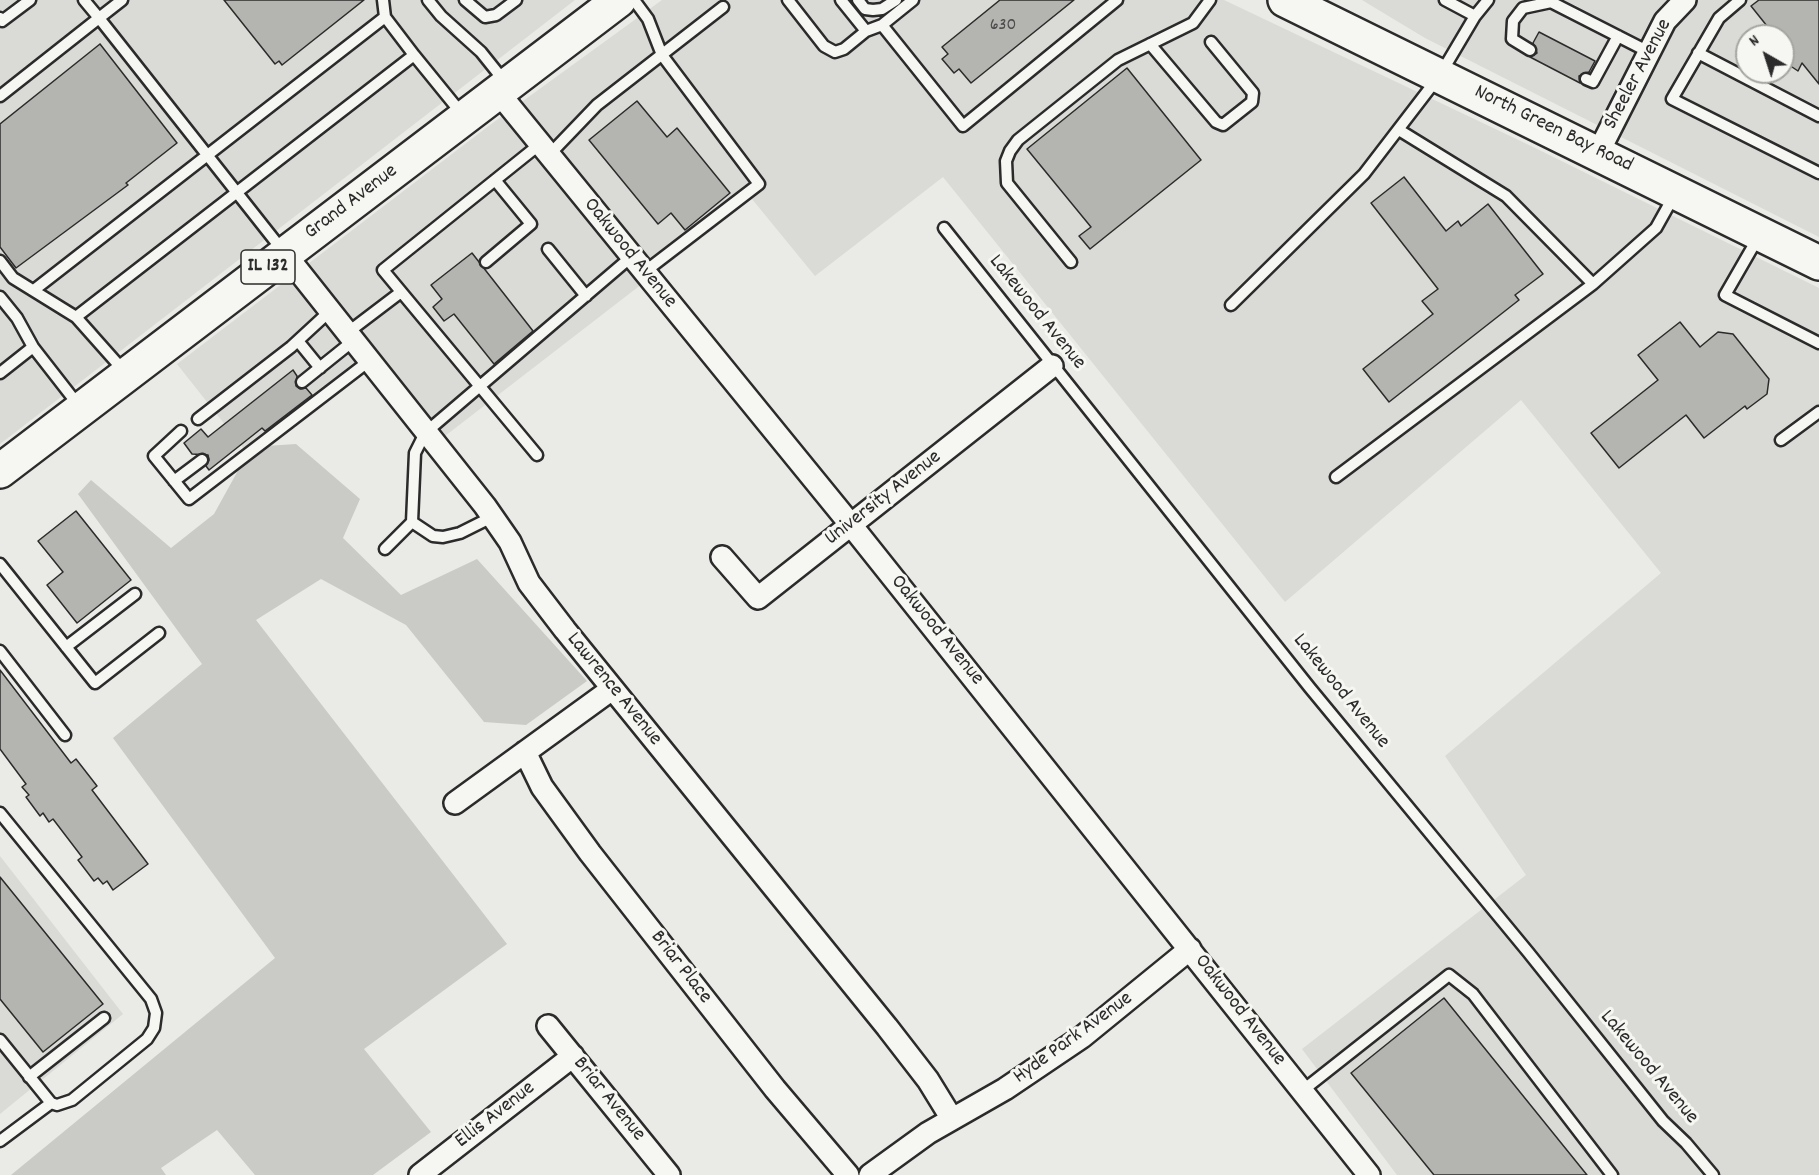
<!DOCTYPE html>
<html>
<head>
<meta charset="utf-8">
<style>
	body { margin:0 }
	#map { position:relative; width:1819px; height:1175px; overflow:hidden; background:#eaeae6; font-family:Dekko,sans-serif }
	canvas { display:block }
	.north { position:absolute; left:1735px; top:24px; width:60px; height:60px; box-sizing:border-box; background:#f6f6f2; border:2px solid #a5a5a2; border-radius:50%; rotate:321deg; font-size:16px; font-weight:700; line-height:24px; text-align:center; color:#2b2b2b }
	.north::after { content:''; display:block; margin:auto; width:21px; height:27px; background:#2b2b2b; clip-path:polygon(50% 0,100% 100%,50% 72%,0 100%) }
</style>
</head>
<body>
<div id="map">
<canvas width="1819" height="1175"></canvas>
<div class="north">N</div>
</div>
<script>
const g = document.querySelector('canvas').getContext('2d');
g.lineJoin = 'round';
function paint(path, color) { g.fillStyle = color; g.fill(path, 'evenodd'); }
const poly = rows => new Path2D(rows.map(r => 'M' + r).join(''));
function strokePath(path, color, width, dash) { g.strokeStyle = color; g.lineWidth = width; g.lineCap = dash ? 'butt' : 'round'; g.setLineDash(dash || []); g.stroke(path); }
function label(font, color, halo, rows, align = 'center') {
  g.font = font + ' Dekko,sans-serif'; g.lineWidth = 6; g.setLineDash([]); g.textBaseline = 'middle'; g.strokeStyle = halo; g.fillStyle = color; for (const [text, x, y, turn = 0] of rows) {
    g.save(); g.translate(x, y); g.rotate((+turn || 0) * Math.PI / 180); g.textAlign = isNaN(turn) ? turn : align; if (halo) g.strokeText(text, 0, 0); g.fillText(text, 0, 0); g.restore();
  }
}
const built = poly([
	[0,0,575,0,0,444],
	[662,0,1224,0,1529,145,1819,288,1819,1175,1397,1175,1302,1049,1526,875,1445,756,1661,573,1521,400,1285,602,943,177,815,276,752,199,445,436,376,351,245,450,177,364,490,125],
	[1362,0,1819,0,1819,237,1425,38],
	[1747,36,1783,36,1783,72,1747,72],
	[0,856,123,1014,0,1114]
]);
const green = poly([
	[296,444,360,499,343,538,401,595,477,559,587,681,526,725,484,722,406,625,321,579,256,620,507,944,364,1049,431,1132,373,1175,255,1175,217,1130,161,1168,166,1175,11,1175,275,958,113,738,202,664,78,494,91,480,171,548,214,514,251,447]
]);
const building = poly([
	[224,0,364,0,282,65,279,61,275,64,224,0],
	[1000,0,1074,0,971,83,959,69,954,73,942,59,948,54,942,47,1000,0],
	[1759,0,1819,0,1819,84,1802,63,1798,71,1783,61,1783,36,1775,36,1751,6,1759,0],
	[1539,32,1595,61,1589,72,1579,76,1580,83,1530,57,1537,53,1533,43,1539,32],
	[100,44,177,143,126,183,128,185,16,268,0,247,0,124,100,44],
	[1127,68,1201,160,1090,249,1079,236,1091,227,1027,149,1127,68],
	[637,101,667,137,677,128,730,193,685,230,671,213,658,224,589,140,637,101],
	[1404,177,1446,231,1458,221,1461,226,1488,204,1543,274,1515,295,1519,300,1389,402,1363,369,1433,314,1422,301,1438,289,1371,203,1404,177],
	[472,253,533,331,494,364,454,314,444,321,433,307,442,299,431,285,472,253],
	[1680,322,1700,347,1718,332,1733,334,1769,379,1767,394,1747,409,1745,406,1704,438,1686,415,1619,468,1591,433,1658,380,1638,355,1680,322],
	[293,370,297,376,296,386,300,389,306,388,312,395,265,431,262,428,209,470,206,466,209,460,208,455,192,454,184,443,201,429,208,437,293,370],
	[76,511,131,580,77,623,47,585,63,572,38,541,76,511],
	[0,670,71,763,76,759,97,786,92,790,148,864,113,890,107,881,103,884,98,878,94,881,78,860,82,857,53,819,49,822,43,813,40,816,26,797,29,795,22,787,26,784,0,749,0,670],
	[0,877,103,1004,43,1052,0,999,0,877],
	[1444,998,1587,1175,1434,1175,1351,1073,1444,998]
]);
const lane = poly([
	[84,0,99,18,122,0],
	[383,0,385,17],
	[428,0,441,16,481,52,505,82],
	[465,0,485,17,496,15,516,0],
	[634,0,648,19,662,55,759,184,643,273],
	[788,0,824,46,835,52,844,49,866,31,882,25,913,0],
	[841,0,866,31],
	[858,0,865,9,873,10,882,9,896,0],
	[1445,0,1475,16],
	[1740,0,1719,18,1672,99,1819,173],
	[0,18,2,21,30,0],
	[882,25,963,126,1117,0],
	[1150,44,1216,122,1223,125,1252,102,1253,93,1211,42],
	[1530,50,1512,39,1513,21,1523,8,1551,2,1649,52],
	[1698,53,1819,116],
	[1586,79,1593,82,1618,36],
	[0,96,99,18,283,251],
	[1399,130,1506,196,1593,284],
	[549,155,597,105,723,7],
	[944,228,1310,688,1528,952,1663,1121,1686,1143,1713,1175],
	[1759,236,1725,295,1819,343],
	[548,249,586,296],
	[0,261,13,278,76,317,124,371],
	[486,262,531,224,495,180],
	[1071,262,1007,183,1006,161,1010,151,1018,140,1118,60,1193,23,1210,0],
	[34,290,385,17,414,55],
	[0,297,17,318,33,347],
	[1231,305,1364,174,1440,75,1475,16,1488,0],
	[76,317,414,55,462,114],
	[347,333,401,292],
	[298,341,320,368],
	[0,373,33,347,79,406],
	[302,382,353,341],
	[198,419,291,347,330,311],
	[181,431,154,456,189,499,369,361],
	[1781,440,1819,412],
	[537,455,383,270,540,144],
	[1336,477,1593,284,1656,228,1675,194],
	[174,481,202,460],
	[412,522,433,536,443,537,460,533,492,517],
	[385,549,412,522,415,453,425,433,631,257],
	[0,564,95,683,159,633],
	[66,647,135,594],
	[0,651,65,735],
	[0,813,151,999,156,1013,154,1028,147,1039,72,1100,57,1105,51,1103,0,1141],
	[0,1040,51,1103],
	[29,1077,104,1018],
	[1302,1091,1449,975,1473,994,1612,1175]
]);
const street = poly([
	[498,92,851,525,1369,1175],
	[1598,153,1665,21,1685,0],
	[285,254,485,506,510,542,529,583,565,630,887,1027,928,1080,952,1119],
	[722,557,758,598,1052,366],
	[525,752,542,787,590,853,775,1089,848,1175],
	[455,803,612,689],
	[548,1026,669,1175],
	[420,1175,573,1056],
	[870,1175,928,1133,1005,1089,1082,1037,1190,949]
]);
const primary = poly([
	[1285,0,1819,263],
	[0,471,619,0]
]);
const numberNames = [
	["630",1003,27]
];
const shields = [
	[268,267,54]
];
const shieldNames = [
	["IL 132",268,267]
];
const streetNames = [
	["Sheeler Avenue",1639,75,-62],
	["North Green Bay Road",1553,130,26],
	["Grand Avenue",352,203,-37],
	["Oakwood Avenue",629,254,51],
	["Lakewood Avenue",1036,313,51],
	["University Avenue",884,499,-38],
	["Oakwood Avenue",936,631,51],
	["Lawrence Avenue",613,690,51],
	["Lakewood Avenue",1340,692,51],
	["Briar Place",680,968,52],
	["Oakwood Avenue",1239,1011,52],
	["Hyde Park Avenue",1074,1039,-36],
	["Lakewood Avenue",1648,1068,50],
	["Briar Avenue",608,1100,51],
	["Ellis Avenue",496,1116,-38]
];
paint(built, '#dadad6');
paint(green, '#cacac7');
paint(building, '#b4b4b1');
strokePath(building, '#2b2b2b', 1.5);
strokePath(lane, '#2b2b2b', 15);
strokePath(street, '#2b2b2b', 26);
strokePath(primary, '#2b2b2b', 38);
strokePath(lane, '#f6f6f2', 10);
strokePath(street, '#f6f6f2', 21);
strokePath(primary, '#f6f6f2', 33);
label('18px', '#4d4d4c', null, numberNames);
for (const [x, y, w] of shields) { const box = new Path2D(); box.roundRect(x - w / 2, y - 17, w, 34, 4.5); g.fillStyle = '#f6f6f2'; g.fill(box); strokePath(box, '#2b2b2b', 1.5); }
label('bold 20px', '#2b2b2b', null, shieldNames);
label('21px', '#2b2b2b', '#f6f6f2', streetNames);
</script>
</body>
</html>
